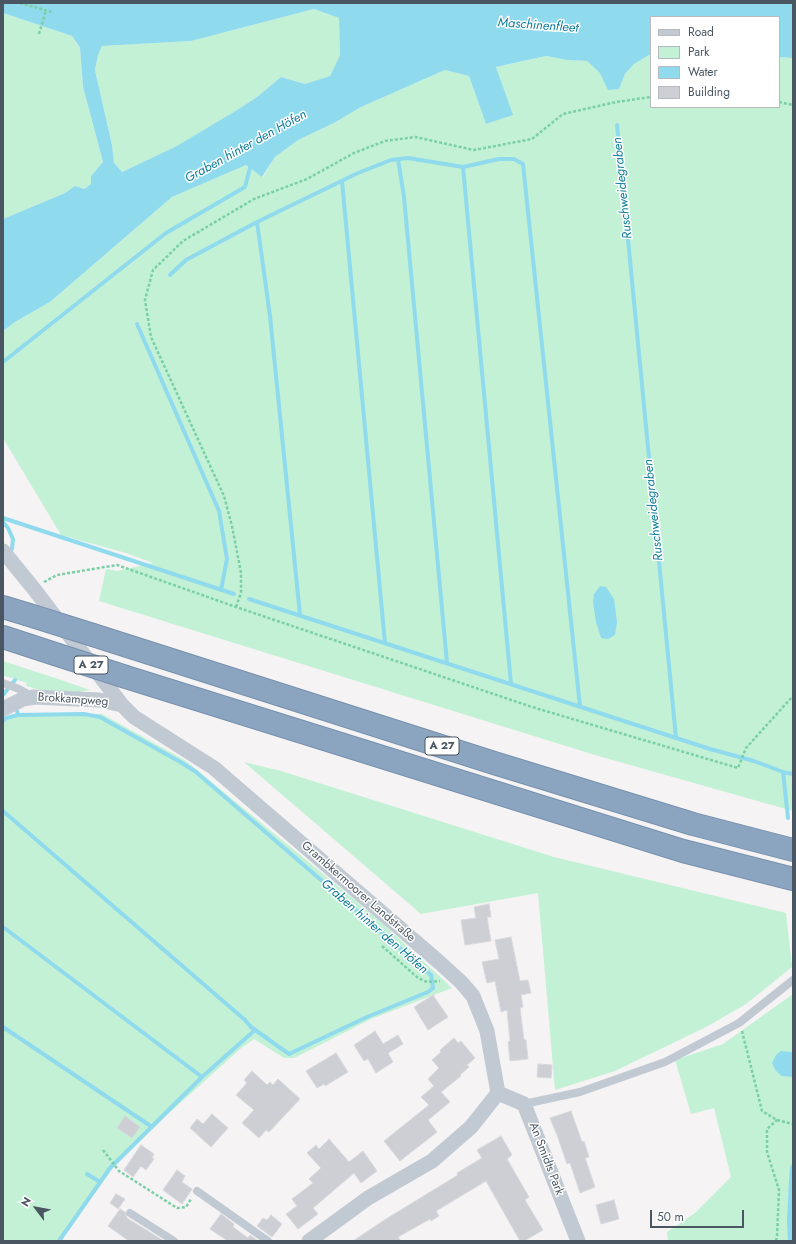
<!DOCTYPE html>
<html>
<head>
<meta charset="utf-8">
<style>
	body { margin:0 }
	#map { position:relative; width:796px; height:1244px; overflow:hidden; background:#f5f3f3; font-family:Jost,sans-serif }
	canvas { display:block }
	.frame { position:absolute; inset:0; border:4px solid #4a5661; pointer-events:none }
	.legend { position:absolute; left:650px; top:16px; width:130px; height:92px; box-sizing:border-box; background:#fff; border:1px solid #b7bbc0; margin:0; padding:5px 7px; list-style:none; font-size:12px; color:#4a5661 }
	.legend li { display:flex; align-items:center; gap:8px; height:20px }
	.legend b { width:20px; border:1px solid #b7bbc0 }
	.north { position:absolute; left:16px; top:1188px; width:40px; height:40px; -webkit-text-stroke:3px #fff; paint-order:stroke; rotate:302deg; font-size:11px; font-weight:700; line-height:16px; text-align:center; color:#4a5661 }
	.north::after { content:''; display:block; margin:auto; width:14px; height:18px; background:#4a5661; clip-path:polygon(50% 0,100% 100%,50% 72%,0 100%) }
	.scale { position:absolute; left:650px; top:1210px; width:94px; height:18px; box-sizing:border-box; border:2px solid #4a5661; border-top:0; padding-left:5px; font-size:12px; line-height:14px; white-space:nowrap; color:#4a5661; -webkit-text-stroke:3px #fff; paint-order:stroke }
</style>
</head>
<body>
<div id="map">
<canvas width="796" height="1244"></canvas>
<div class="frame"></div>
<ul class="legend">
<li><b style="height:5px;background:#c1cad2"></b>Road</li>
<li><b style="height:11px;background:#c3f1d5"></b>Park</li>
<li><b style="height:11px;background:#90daee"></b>Water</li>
<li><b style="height:11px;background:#cdcfd5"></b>Building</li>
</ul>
<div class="north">N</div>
<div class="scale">50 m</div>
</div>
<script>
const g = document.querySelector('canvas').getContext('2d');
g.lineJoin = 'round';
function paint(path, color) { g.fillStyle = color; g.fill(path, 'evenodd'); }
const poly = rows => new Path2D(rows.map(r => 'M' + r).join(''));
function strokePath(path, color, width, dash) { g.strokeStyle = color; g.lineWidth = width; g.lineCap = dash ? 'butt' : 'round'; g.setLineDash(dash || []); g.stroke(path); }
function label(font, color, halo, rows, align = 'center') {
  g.font = font + ' Jost,sans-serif'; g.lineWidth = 3; g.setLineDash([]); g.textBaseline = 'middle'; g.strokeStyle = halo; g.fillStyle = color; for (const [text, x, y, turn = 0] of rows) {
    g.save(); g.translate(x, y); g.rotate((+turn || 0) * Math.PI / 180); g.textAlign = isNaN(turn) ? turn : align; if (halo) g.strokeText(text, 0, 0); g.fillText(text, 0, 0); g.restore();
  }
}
const green = poly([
	[314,9,339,18,340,55,330,76,305,84,281,77,257,97,237,110,178,146,122,172,114,163,112,145,95,70,98,55,102,46,191,41],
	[3,13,72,36,80,49,83,87,103,162,91,176,91,184,84,189,75,187,65,193,3,219],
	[651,54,651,107,779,107,779,57,793,58,793,811,595,755,99,601,106,569,117,571,153,563,126,553,61,535,3,438,3,331,15,322,50,302,172,197,246,165,263,177,275,157,298,140,334,123,361,107,445,70,469,76,486,124,512,115,496,67,546,56,567,60,587,61,619,89,625,74,634,64],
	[3,661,58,679,90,690,79,692,44,691,26,686,27,683,5,676,3,677],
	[102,714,186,761,379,920,452,988,371,1019,294,1058,284,1058,254,1039,240,1049,166,1116,113,1168,61,1241,3,1241,3,723,10,716],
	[244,762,281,771,554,857,786,913,792,967,746,1004,708,1026,615,1071,555,1090,538,893,421,914],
	[793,994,793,1241,668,1241,667,1232,695,1213,731,1177,714,1108,691,1114,675,1060,723,1044]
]);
const water = poly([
	[3,3,793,3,793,58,779,57,779,17,651,17,651,54,634,64,625,74,619,89,608,90,600,73,587,61,567,60,546,56,496,67,513,115,486,124,469,76,445,70,361,107,334,123,298,140,275,157,262,177,246,165,172,197,50,302,15,322,3,331,3,219,65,193,75,186,84,189,91,184,91,176,103,162,83,87,80,48,72,36,3,13],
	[314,9,339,18,340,55,330,76,305,84,281,77,257,97,237,110,177,146,122,172,114,163,112,145,95,70,98,55,102,46,191,41],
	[600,586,606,587,614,599,617,622,615,635,608,639,601,638,596,622,593,602,594,594],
	[781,1051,791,1052,793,1051,793,1077,782,1076,776,1071,772,1063,776,1055],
	[793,1163,793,1241,788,1241,787,1221,789,1180,790,1167]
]);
const stream = poly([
	[617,125,676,738],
	[398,159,404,197,447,663],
	[463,167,511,684],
	[342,181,385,643],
	[257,222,270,316,300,615],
	[170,275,186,260,257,222,358,173,391,160,408,158,463,167,499,159,514,159,523,164,580,707],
	[137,324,219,511,227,559,221,590],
	[3,362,166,233,245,187,251,164],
	[3,518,234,594],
	[3,522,8,528,13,539,12,549],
	[249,599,710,749,754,761,783,772,788,818],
	[3,695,15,680],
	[3,721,6,718,18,715],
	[783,772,793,774],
	[3,811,245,1020,251,1027,289,1054,367,1017,428,992,433,988,431,975,196,772,182,763,100,717,84,714,18,715,17,711],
	[3,927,202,1077],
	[3,1027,152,1127],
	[87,1174,100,1182],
	[59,1241,110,1168,202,1077,255,1030]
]);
const building = poly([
	[489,904,491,917,487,917,491,941,465,945,461,920,476,918,474,907,489,904],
	[511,937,520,981,528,980,531,993,521,995,523,1007,520,1008,524,1040,526,1040,528,1059,510,1061,508,1042,510,1041,507,1010,501,1012,495,981,487,983,482,962,499,959,495,940,511,937],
	[433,995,448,1017,428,1030,414,1007,433,995],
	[375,1031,383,1044,398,1035,403,1044,388,1053,393,1062,376,1073,368,1059,364,1061,354,1045,375,1031],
	[454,1038,458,1043,461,1041,475,1058,467,1065,469,1067,460,1075,461,1076,441,1092,450,1102,428,1120,437,1132,400,1161,384,1141,429,1105,421,1097,434,1086,428,1079,439,1068,432,1060,441,1052,440,1050,454,1038],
	[336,1053,348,1072,325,1086,324,1084,317,1088,306,1071,336,1053],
	[538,1064,552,1065,551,1078,537,1077,538,1064],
	[252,1071,267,1085,270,1082,273,1085,278,1079,300,1099,269,1132,266,1130,259,1138,242,1123,254,1110,236,1095,247,1083,244,1080,252,1071],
	[571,1111,582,1142,584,1141,589,1157,585,1158,595,1187,580,1193,570,1163,567,1164,556,1132,556,1133,550,1118,571,1111],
	[212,1114,228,1128,211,1147,190,1128,197,1119,203,1124,212,1114],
	[125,1116,140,1127,132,1138,117,1128,125,1116],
	[501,1136,512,1155,507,1159,529,1197,525,1200,543,1230,524,1241,520,1241,486,1181,436,1211,439,1216,431,1221,430,1219,398,1237,401,1241,353,1241,386,1219,458,1175,457,1173,482,1158,477,1150,501,1136],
	[329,1139,349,1162,363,1151,377,1171,361,1183,354,1173,313,1208,318,1214,298,1229,286,1214,297,1206,292,1199,313,1183,309,1179,321,1168,307,1153,316,1145,319,1149,329,1139],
	[141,1145,154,1154,152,1158,154,1159,146,1170,141,1166,133,1177,124,1170,141,1145],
	[177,1170,185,1176,182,1182,192,1189,182,1204,163,1190,177,1170],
	[116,1194,125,1199,118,1209,110,1203,116,1194],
	[614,1200,619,1219,601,1224,596,1205,614,1200],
	[120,1209,125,1212,127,1218,164,1241,129,1241,108,1226,120,1209],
	[221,1214,234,1224,233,1227,248,1238,250,1235,258,1241,228,1241,210,1229,221,1214],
	[271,1215,282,1224,272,1237,257,1226,263,1218,267,1220,271,1215]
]);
const path = poly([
	[20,3,52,12],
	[39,34,46,10],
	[779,102,793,105],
	[44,582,57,575,117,565,236,607,532,707,738,768,746,748,793,696],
	[236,607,241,593,241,573,232,526,224,496,151,337,145,300,153,270,183,241,254,199,307,179,354,153,385,141,415,137,474,150,532,139,563,114,616,102,651,97],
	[382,946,418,978,427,982,440,981],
	[742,1031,762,1111,777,1120,793,1124],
	[103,1150,119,1171,177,1208,186,1207,191,1199],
	[776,1241,777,1236,779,1190,767,1152,767,1129,777,1120]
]);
const service = poly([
	[3,683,19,689,33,697],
	[524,1104,580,1092,665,1062,739,1023,793,980],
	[197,1191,268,1241],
	[130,1213,174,1241]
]);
const minor = poly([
	[3,551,34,589,122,705,134,717,214,768,439,962,461,982,473,996,487,1031,498,1093,471,1127,432,1161,368,1198,309,1241],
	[3,709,23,699,34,697,99,700,122,705],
	[498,1093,524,1104,578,1241]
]);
const motorway = poly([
	[3,607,26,614],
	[93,635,494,763,693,824,793,850],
	[3,637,55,654],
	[126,677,683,851,793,879]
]);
const motorwayBridge = poly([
	[26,614,93,635],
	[55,654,126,677]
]);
const shields = [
	[91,665,34],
	[442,746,34]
];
const shieldNames = [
	["A 27",91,665],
	["A 27",442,746]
];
const streetNames = [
	["Brokkampweg",73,700,4],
	["Grambkermoorer Landstraße",358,892,41],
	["An Smidts Park",546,1159,69]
];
const waterNames = [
	["Maschinenfleet",538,26,4],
	["Graben hinter den Höfen",246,147,-29],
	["Ruschweidegraben",623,188,-96],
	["Ruschweidegraben",654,510,-96],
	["Graben hinter den Höfen",374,927,41]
];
paint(green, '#c3f1d5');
paint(water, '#90daee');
strokePath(stream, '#90daee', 4);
paint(building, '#cdcfd5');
strokePath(building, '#d7d9de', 1);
strokePath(motorway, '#7690ad', 24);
strokePath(path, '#7ad0a6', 2.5, [3, 2]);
strokePath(service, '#c1cad2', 8);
strokePath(minor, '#c1cad2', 15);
strokePath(motorway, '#8ba5c1', 22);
strokePath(motorwayBridge, '#7690ad', 24, []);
strokePath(motorwayBridge, '#8ba5c1', 22);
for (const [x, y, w] of shields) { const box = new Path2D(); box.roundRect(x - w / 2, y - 9, w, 18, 3); g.fillStyle = '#fff'; g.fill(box); strokePath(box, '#4a5661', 1); }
label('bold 11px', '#4a5661', null, shieldNames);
label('12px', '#4a5661', '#fff', streetNames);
label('italic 13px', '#0c7c9b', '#fff', waterNames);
</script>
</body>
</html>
